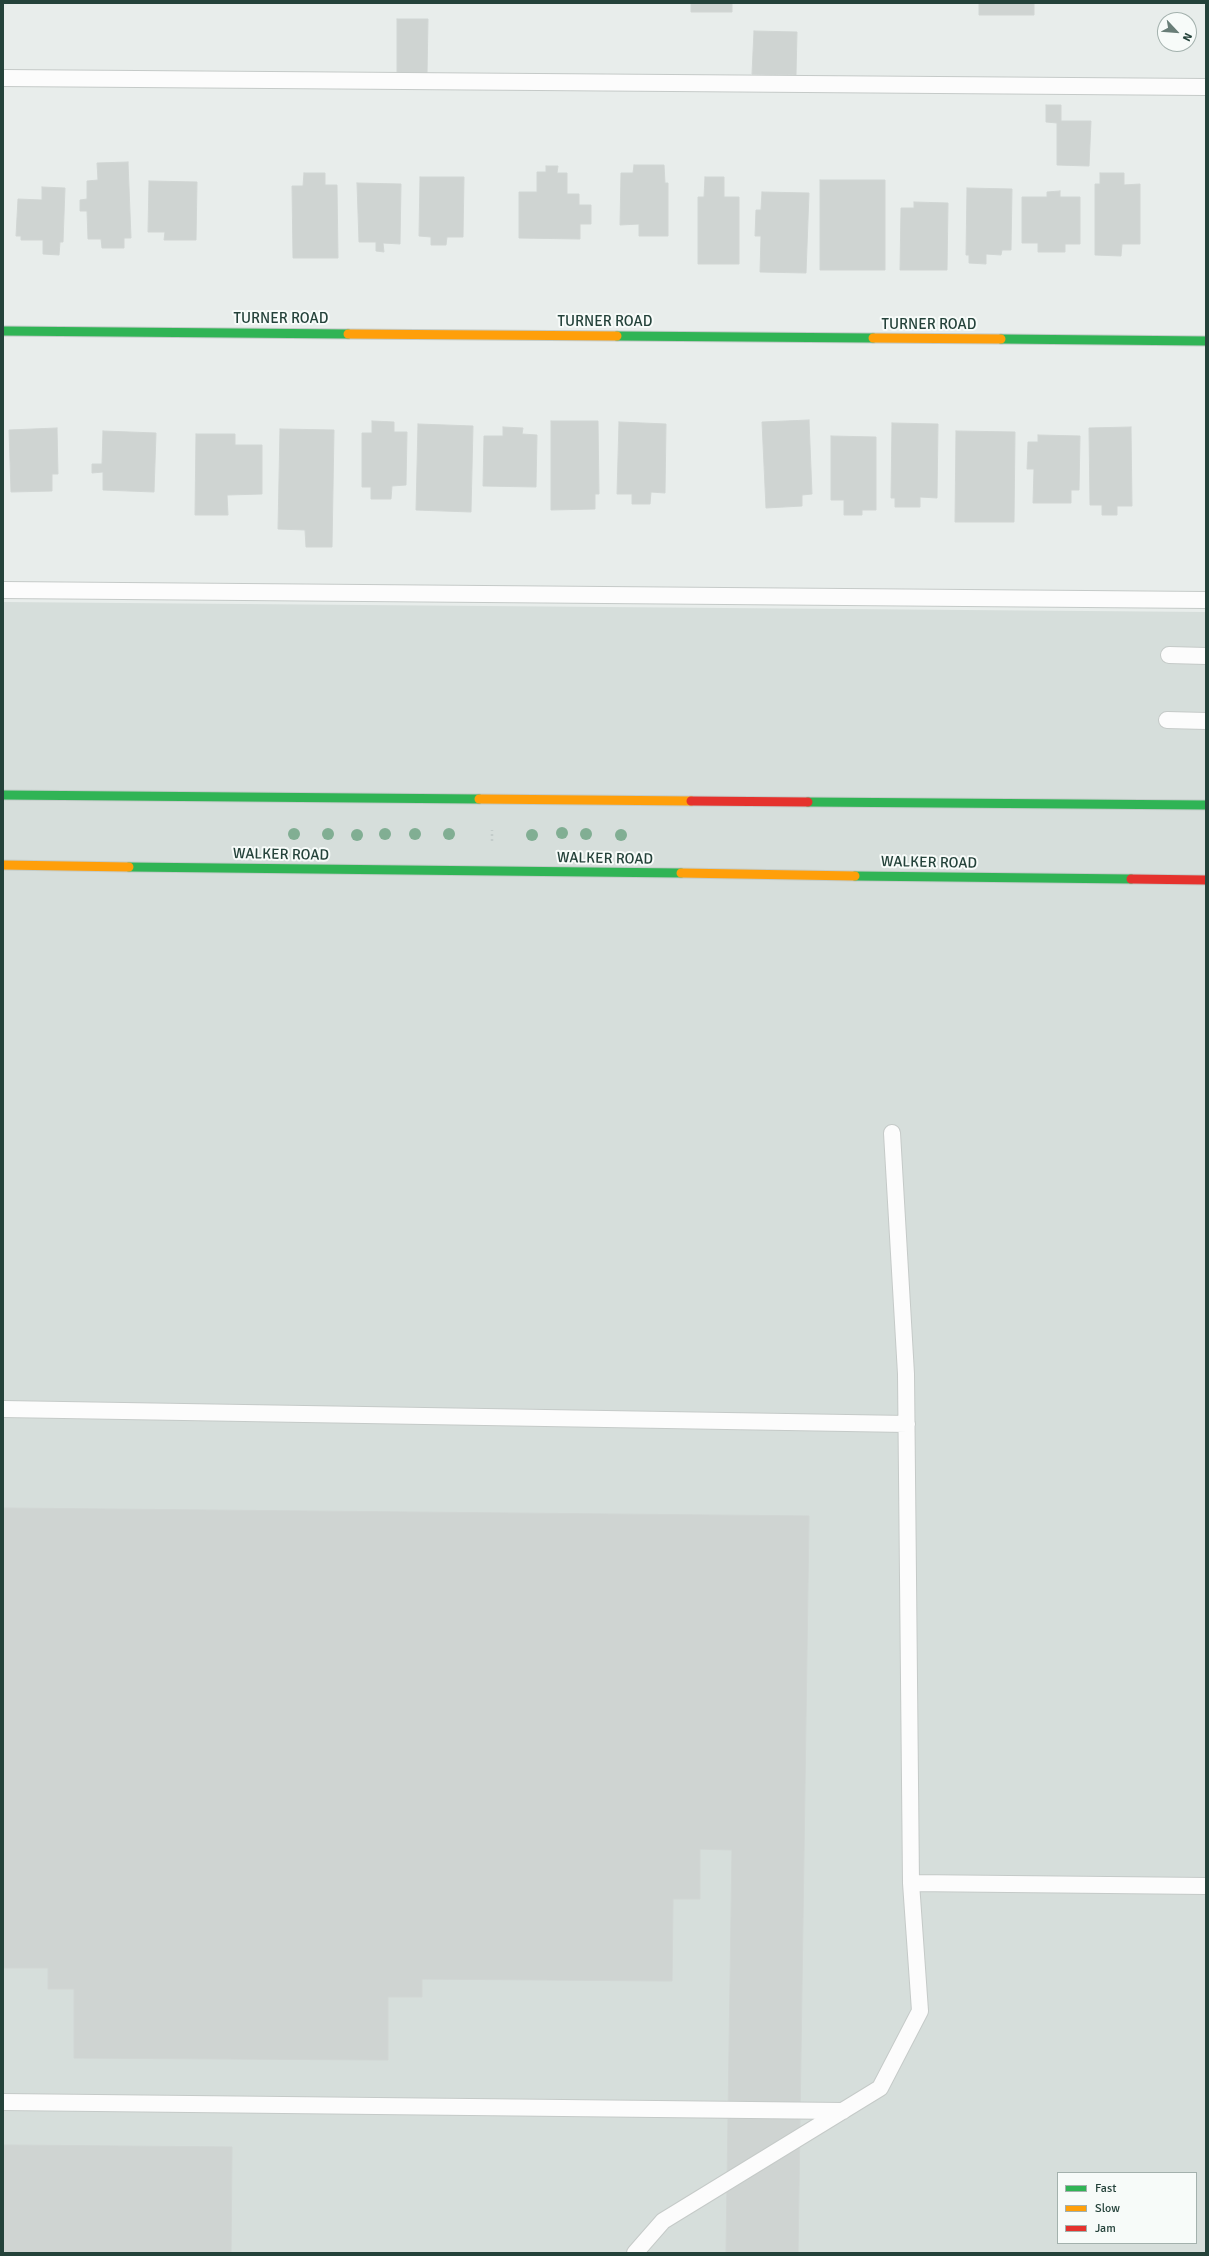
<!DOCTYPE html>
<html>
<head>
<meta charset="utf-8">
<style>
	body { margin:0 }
	#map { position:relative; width:1209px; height:2256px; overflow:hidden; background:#e8edeb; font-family:Signika,sans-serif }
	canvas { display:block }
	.frame { position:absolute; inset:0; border:4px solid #24423a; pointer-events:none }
	.legend { position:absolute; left:1057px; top:2172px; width:140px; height:72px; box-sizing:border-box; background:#f7fbf9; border:1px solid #a3b1ad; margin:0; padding:5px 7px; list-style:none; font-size:12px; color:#24423a }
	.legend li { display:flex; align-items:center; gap:8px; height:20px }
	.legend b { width:20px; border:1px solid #a3b1ad }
	.north { position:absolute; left:1157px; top:12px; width:40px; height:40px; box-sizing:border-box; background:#f7fbf9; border:1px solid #a3b1ad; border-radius:50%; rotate:116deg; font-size:11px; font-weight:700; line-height:16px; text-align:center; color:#24423a }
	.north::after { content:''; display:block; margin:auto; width:14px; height:18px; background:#697e78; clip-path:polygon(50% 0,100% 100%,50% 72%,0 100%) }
</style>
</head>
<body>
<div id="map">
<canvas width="1209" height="2256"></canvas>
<div class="frame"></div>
<ul class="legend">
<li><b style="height:5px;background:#30b455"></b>Fast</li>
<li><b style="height:5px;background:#ff9f0a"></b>Slow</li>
<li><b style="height:5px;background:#e5322d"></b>Jam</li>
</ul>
<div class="north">N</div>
</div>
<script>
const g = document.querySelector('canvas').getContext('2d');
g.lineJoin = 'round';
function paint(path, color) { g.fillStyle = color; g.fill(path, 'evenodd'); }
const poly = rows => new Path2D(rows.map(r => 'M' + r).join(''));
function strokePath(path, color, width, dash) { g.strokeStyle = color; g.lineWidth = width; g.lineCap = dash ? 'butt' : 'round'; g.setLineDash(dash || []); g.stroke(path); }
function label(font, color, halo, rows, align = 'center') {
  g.font = font + ' Signika,sans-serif'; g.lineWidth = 4; g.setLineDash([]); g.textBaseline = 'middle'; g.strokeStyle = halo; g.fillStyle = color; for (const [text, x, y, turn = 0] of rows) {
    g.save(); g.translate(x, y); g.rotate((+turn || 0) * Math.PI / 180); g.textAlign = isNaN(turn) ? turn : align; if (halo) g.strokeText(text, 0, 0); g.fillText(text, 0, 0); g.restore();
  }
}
const built = poly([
	[3,602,1206,612,1206,2253,3,2253],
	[1058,2173,1196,2173,1196,2243,1058,2243]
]);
const building = poly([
	[691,3,732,3,732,12,691,12,691,3],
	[979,3,1034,3,1034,15,979,15,979,3],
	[397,19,428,19,427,75,397,74,397,19],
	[754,31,797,32,796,75,752,74,754,31],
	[1046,105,1061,105,1061,121,1091,121,1089,166,1057,165,1057,123,1046,122,1046,105],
	[128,162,131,238,124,238,124,248,102,248,101,239,88,239,87,211,80,211,80,200,87,199,87,181,98,180,97,163,128,162],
	[634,165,664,165,665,183,668,183,668,236,639,236,639,224,620,225,621,173,633,173,634,165],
	[546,166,558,166,557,173,567,173,567,194,579,194,579,205,591,205,591,224,580,224,580,239,519,238,519,192,537,192,537,172,546,172,546,166],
	[304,173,325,173,325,185,337,185,338,258,293,258,292,186,303,186,304,173],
	[1100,173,1124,173,1124,185,1140,184,1140,244,1122,244,1121,256,1095,255,1095,184,1100,184,1100,173],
	[420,177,464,177,463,237,447,237,446,245,431,245,431,237,419,236,420,177],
	[705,177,724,177,724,197,739,197,739,264,698,264,698,197,704,197,705,177],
	[820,180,885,180,885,270,820,270,820,180],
	[149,181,197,182,196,240,164,240,165,232,148,232,149,181],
	[357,183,401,184,400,244,383,243,384,252,376,251,376,242,359,242,357,183],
	[42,187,65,188,63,242,60,242,59,255,43,254,43,240,21,240,21,236,16,236,18,199,42,200,42,187],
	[967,188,1012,189,1011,250,1002,250,1001,255,986,254,986,264,969,263,969,255,966,255,967,188],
	[1060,191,1060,197,1080,197,1080,244,1065,244,1065,252,1038,252,1038,243,1022,243,1022,197,1047,197,1047,192,1060,191],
	[762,192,809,193,806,273,760,272,761,236,755,236,756,210,761,210,762,192],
	[914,202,948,203,947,270,900,270,901,208,914,208,914,202],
	[809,420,812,494,802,495,802,506,766,508,762,422,809,420],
	[372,421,394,422,394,432,407,432,406,485,392,486,391,499,371,499,371,487,362,487,362,433,372,433,372,421],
	[551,421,598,421,599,494,595,494,595,509,551,510,551,421],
	[619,422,666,424,665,493,651,492,650,504,632,504,632,494,617,494,619,422],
	[892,423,938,424,937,498,920,497,920,507,895,507,895,498,891,498,892,423],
	[418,424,473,426,471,512,416,510,418,424],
	[503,427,523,428,522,434,537,435,536,487,483,486,484,436,503,436,503,427],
	[1131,427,1132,506,1117,506,1117,515,1102,515,1102,505,1090,505,1089,428,1131,427],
	[57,428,58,474,52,474,52,491,11,492,9,430,57,428],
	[280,429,334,430,332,547,306,547,305,530,278,529,280,429],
	[103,431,156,433,154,492,103,490,103,472,92,473,92,464,102,464,103,431],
	[956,431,1015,432,1014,522,955,522,956,431],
	[196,434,235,434,235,445,262,445,262,494,227,495,228,515,195,515,196,434],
	[1038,435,1080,436,1079,490,1071,490,1071,503,1033,503,1034,469,1027,469,1028,442,1038,442,1038,435],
	[831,436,876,437,876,510,862,510,862,515,844,515,844,500,831,500,831,436],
	[3,1508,809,1516,798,2253,726,2253,732,1850,700,1849,700,1899,673,1899,672,1981,422,1979,422,1997,388,1997,388,2060,74,2058,74,1989,48,1989,48,1968,3,1968,3,1508],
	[3,2145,232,2147,231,2253,3,2253,3,2145]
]);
const path = poly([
	[492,841,492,830]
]);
const lane = poly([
	[3,78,1206,87],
	[3,590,1206,600],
	[1169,655,1206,656],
	[1167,720,1206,721],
	[892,1133,906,1374,911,1883],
	[3,1409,907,1424],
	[3,2102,843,2111],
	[635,2253,663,2221,880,2088,920,2011,911,1883,1206,1886]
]);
const fast = poly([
	[3,331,348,334],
	[617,336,873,338],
	[1001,339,1206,341],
	[3,795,479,799],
	[808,802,1206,805],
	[129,867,681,873],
	[855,876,1131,879]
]);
const slow = poly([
	[348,334,617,336],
	[873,338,1001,339],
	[479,799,691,801],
	[3,865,129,867],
	[681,873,855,876]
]);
const jam = poly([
	[691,801,808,802],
	[1131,879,1206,880]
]);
const trees = [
	[562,833],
	[294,834],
	[328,834],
	[385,834],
	[415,834],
	[449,834],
	[586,834],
	[357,835],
	[532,835],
	[621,835]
];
const streetNames = [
	["TURNER ROAD",281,319],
	["TURNER ROAD",605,322],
	["TURNER ROAD",929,325],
	["WALKER ROAD",281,855,1],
	["WALKER ROAD",605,859,1],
	["WALKER ROAD",929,863,1]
];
paint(built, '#d6dedb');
paint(building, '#cfd4d2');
strokePath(building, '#d1d6d4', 1);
strokePath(lane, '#c5cac8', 18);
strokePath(fast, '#c3cbc8', 11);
strokePath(slow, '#c3cbc8', 11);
strokePath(jam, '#c3cbc8', 11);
strokePath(path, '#c3ccca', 2.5, [2, 3]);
strokePath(lane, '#fcfcfc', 16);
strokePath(fast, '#30b455', 9);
strokePath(slow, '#ff9f0a', 9);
strokePath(jam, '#e5322d', 9);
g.fillStyle = '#81ae93';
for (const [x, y] of trees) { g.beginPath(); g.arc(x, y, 6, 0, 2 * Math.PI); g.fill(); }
label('15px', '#24423a', '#f7fbf9', streetNames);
</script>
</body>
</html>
